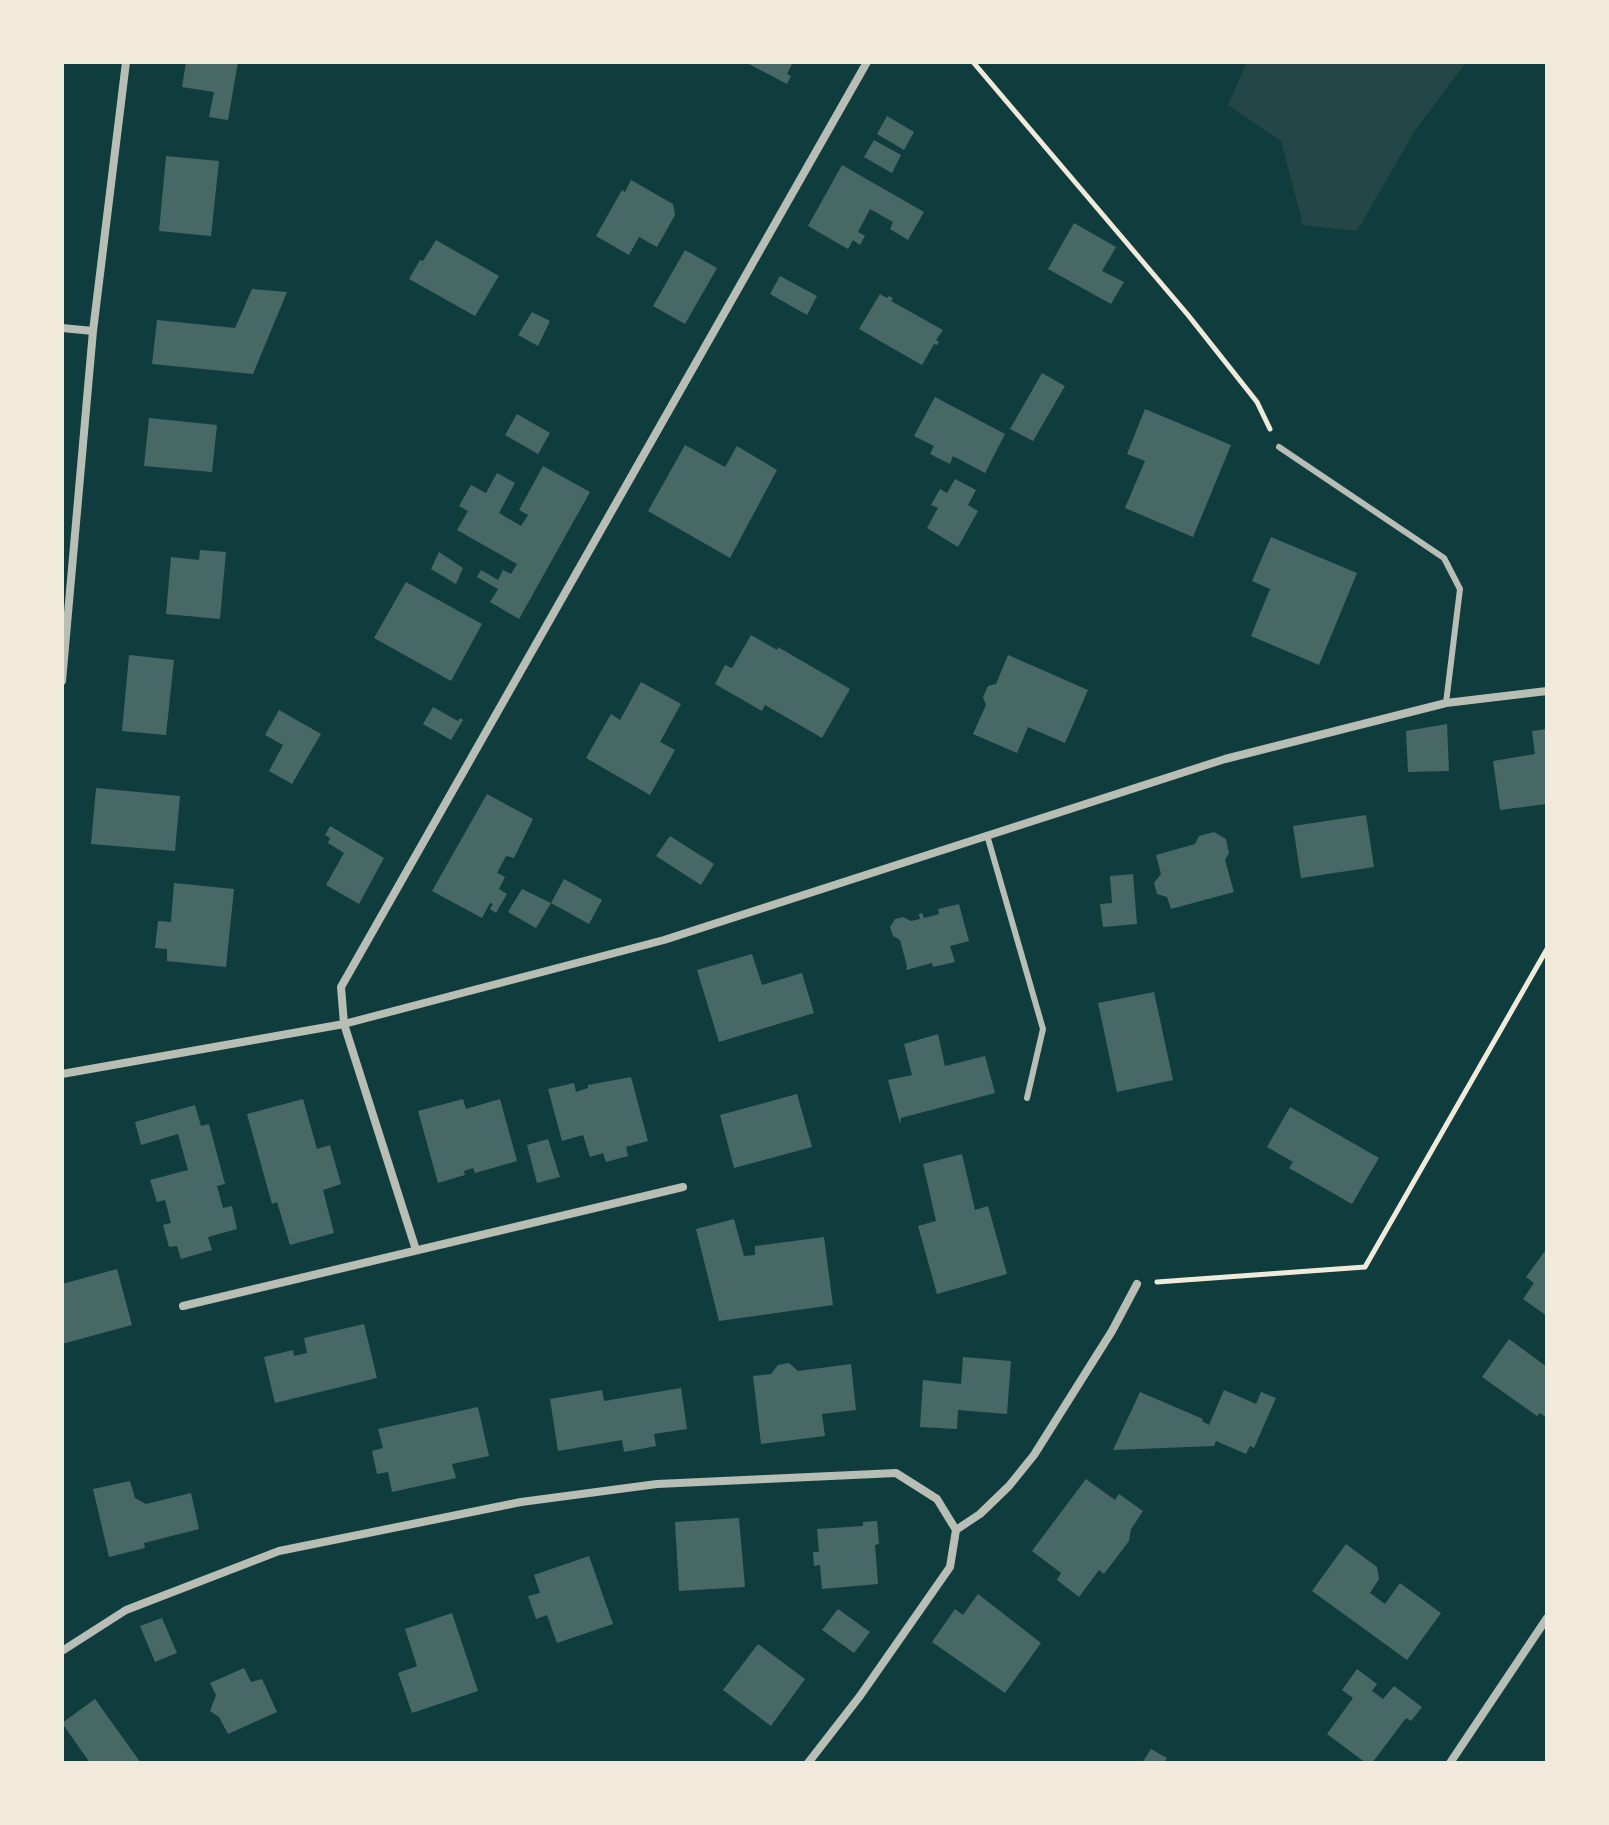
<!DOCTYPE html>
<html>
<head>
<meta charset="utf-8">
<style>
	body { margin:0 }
	#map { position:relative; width:1609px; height:1825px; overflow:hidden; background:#0f3d3e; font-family:"Asap Condensed",sans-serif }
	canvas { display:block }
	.frame { position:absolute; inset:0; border:64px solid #f1e9da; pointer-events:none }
</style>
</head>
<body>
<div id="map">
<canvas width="1609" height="1825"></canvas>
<div class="frame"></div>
</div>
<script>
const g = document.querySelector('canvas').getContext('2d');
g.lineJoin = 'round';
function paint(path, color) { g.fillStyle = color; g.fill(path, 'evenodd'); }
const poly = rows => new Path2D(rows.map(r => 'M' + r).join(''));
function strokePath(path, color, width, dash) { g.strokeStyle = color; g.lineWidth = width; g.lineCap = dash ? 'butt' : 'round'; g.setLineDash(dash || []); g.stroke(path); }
const green = poly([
	[1247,62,1466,62,1414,132,1357,231,1303,225,1281,141,1228,105]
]);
const building = poly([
	[186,62,238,62,228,120,209,117,214,92,182,87],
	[745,62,793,62,787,74,791,76,787,84],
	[887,116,914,132,904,150,877,134],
	[874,140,901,155,892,173,864,157],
	[166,156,219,161,211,236,159,231],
	[842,165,924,212,908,240,890,229,893,222,870,209,858,232,865,236,860,245,853,240,848,249,808,226],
	[631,180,673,204,675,215,657,247,639,237,629,255,596,236,622,190,625,192],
	[1074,223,1116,247,1102,271,1124,282,1111,304,1048,269],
	[436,240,499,276,475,316,409,279,420,260,423,261],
	[685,250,717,268,685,324,653,306],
	[780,276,817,296,807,315,770,294],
	[252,289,287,292,253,374,152,364,157,320,235,328],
	[880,294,887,298,889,296,893,298,891,301,943,330,936,340,939,342,937,345,934,344,922,365,859,329],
	[532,312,550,321,538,346,518,335],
	[1042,373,1065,386,1033,441,1010,429],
	[935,397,1005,434,985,473,953,456,950,464,930,454,934,446,914,436],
	[1145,409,1231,445,1193,537,1125,508,1145,461,1127,454],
	[517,414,550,433,538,454,505,435],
	[149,418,217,425,212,472,144,466],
	[685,445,725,467,737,446,777,470,730,558,648,511],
	[543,466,590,492,519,619,490,602,498,589,477,577,481,570,498,580,503,570,511,574,517,564,457,530,468,511,459,506,471,485,486,493,497,473,515,483,499,513,521,526,528,515,519,510],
	[955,479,976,490,968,505,978,511,958,547,927,528,938,508,931,505,940,489,947,493],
	[1271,537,1357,573,1319,665,1251,636,1270,589,1252,581],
	[200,550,226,552,220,619,166,614,171,557,199,560],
	[439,552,463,568,456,584,431,569],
	[406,582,482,624,451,681,374,638],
	[751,635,777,650,778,647,850,689,822,738,765,705,762,711,715,684,725,665,732,668],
	[129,655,174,660,166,735,122,731],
	[1008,655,1088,690,1065,743,1028,727,1017,753,973,734,986,705,983,697,988,686,996,684],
	[641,682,681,704,660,742,675,750,650,795,586,758,611,714,620,720],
	[433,707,458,721,460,718,463,720,451,740,423,724],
	[279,710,321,734,292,784,269,771,283,745,265,735],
	[1447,724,1449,771,1408,772,1406,731],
	[1547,729,1546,804,1500,810,1493,761,1535,754,1532,731],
	[96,788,180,796,175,851,91,844],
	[487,794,533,819,514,858,506,856,497,873,505,877,499,889,507,894,496,913,490,909,493,904,490,903,482,918,432,891],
	[1366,815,1374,867,1301,878,1293,826],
	[330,826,384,858,359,904,326,885,344,853,328,843,330,838,325,835],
	[1214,832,1226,839,1229,853,1225,860,1234,892,1171,909,1167,897,1157,894,1154,883,1161,874,1156,855,1195,844,1199,836],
	[670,836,714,864,701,885,656,856],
	[1133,874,1137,924,1103,927,1100,904,1112,903,1110,876],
	[564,879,602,900,589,924,551,903],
	[174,883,234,889,226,967,167,961,167,949,155,948,158,921,171,922],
	[522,889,551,903,536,928,508,912],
	[959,904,969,941,950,946,955,962,933,967,932,963,906,970,907,966,900,940,893,936,890,927,895,919,903,917,911,921,920,919,919,914,922,913,924,918,939,914,938,909],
	[752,954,762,985,802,973,814,1013,719,1042,697,970],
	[1154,992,1173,1080,1117,1092,1098,1003],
	[938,1034,945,1066,985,1056,995,1093,901,1118,900,1124,888,1080,912,1075,904,1044],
	[631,1077,648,1141,626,1147,628,1156,606,1162,603,1153,590,1157,583,1135,562,1141,548,1089,574,1083,576,1092,588,1088,588,1085],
	[797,1094,812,1147,734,1168,720,1115],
	[303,1099,317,1149,330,1145,341,1184,323,1190,334,1233,290,1245,277,1202,272,1204,247,1114],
	[463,1099,466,1109,500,1099,517,1161,475,1173,473,1168,464,1171,465,1175,438,1183,418,1111],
	[195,1105,201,1126,209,1124,225,1184,217,1186,223,1208,232,1206,237,1229,208,1237,212,1250,181,1259,177,1246,169,1247,163,1225,171,1223,165,1200,157,1202,150,1180,188,1170,178,1134,141,1145,135,1122],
	[1290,1107,1379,1158,1352,1204,1289,1168,1293,1162,1267,1147],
	[548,1139,560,1177,537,1183,527,1145],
	[962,1154,975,1210,988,1206,1007,1274,937,1294,918,1226,936,1221,923,1164],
	[734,1219,744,1256,755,1255,755,1246,824,1237,833,1305,719,1321,696,1229],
	[1545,1251,1547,1253,1547,1316,1523,1299,1534,1283,1526,1277],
	[117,1269,132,1325,62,1344,62,1284],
	[364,1324,377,1378,275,1403,264,1357,293,1350,294,1356,307,1353,304,1338],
	[1509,1339,1547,1367,1547,1418,1540,1413,1537,1416,1482,1377],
	[963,1357,1011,1361,1007,1414,958,1410,957,1429,920,1427,923,1380,961,1384],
	[789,1363,798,1371,851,1364,856,1410,822,1414,825,1436,761,1444,753,1376,771,1374,778,1365],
	[681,1388,687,1429,654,1434,656,1446,624,1452,622,1440,558,1451,550,1399,602,1390,604,1401],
	[1224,1390,1256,1404,1261,1392,1276,1398,1254,1448,1250,1446,1246,1454,1216,1441,1214,1446,1113,1450,1140,1392,1203,1419,1202,1421,1209,1425],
	[478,1407,489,1456,452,1464,456,1478,392,1492,388,1472,377,1474,372,1451,383,1448,378,1429],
	[1086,1479,1115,1500,1119,1494,1143,1511,1131,1529,1129,1541,1104,1574,1099,1570,1079,1597,1057,1580,1061,1573,1032,1551],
	[130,1481,135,1498,146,1504,191,1493,199,1529,144,1543,145,1548,109,1557,93,1489],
	[739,1518,745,1587,679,1591,675,1522],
	[877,1521,879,1544,875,1545,878,1584,822,1589,820,1565,814,1566,813,1552,819,1552,817,1529,863,1526,863,1522],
	[1346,1544,1377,1567,1379,1579,1370,1593,1385,1604,1400,1583,1441,1613,1407,1660,1312,1591],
	[589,1556,613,1624,557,1643,547,1615,536,1619,528,1596,540,1593,534,1575],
	[978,1594,1041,1643,1005,1693,932,1642,955,1609,963,1615],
	[838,1609,870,1632,854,1653,822,1630],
	[452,1613,478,1691,412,1713,398,1673,417,1666,405,1629],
	[162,1618,177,1653,155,1662,140,1626],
	[758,1644,805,1679,771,1726,723,1690],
	[244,1668,251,1682,262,1679,277,1712,228,1734,219,1717,210,1711,216,1695,210,1683],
	[1357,1669,1377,1684,1372,1691,1383,1699,1394,1686,1422,1707,1411,1721,1406,1718,1372,1763,1366,1763,1327,1734,1353,1698,1342,1690],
	[95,1699,141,1763,90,1763,62,1723],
	[1151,1749,1167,1758,1164,1763,1142,1763]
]);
const path = poly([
	[973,62,1188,315,1257,402,1270,429],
	[1157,1282,1365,1267,1547,949]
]);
const service = poly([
	[1279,447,1444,558,1460,589,1446,703],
	[987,835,1043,1029,1027,1098]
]);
const minor = poly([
	[62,328,93,331],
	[62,681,93,331,126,62],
	[62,1074,344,1024,664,940,1225,759,1446,703,1547,691],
	[416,1250,344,1024,341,987,867,62],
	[183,1306,683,1187],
	[62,1651,126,1610,279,1551,521,1502,657,1484,896,1473,937,1499,956,1530],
	[808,1763,860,1696,950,1567,956,1530,980,1514,1009,1486,1034,1455,1112,1331,1137,1284],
	[1450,1763,1547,1618]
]);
paint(green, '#244646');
paint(building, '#486865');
strokePath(path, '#f1e9da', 5);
strokePath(service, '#b8beb3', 6);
strokePath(minor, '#b8beb3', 8);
</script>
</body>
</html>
